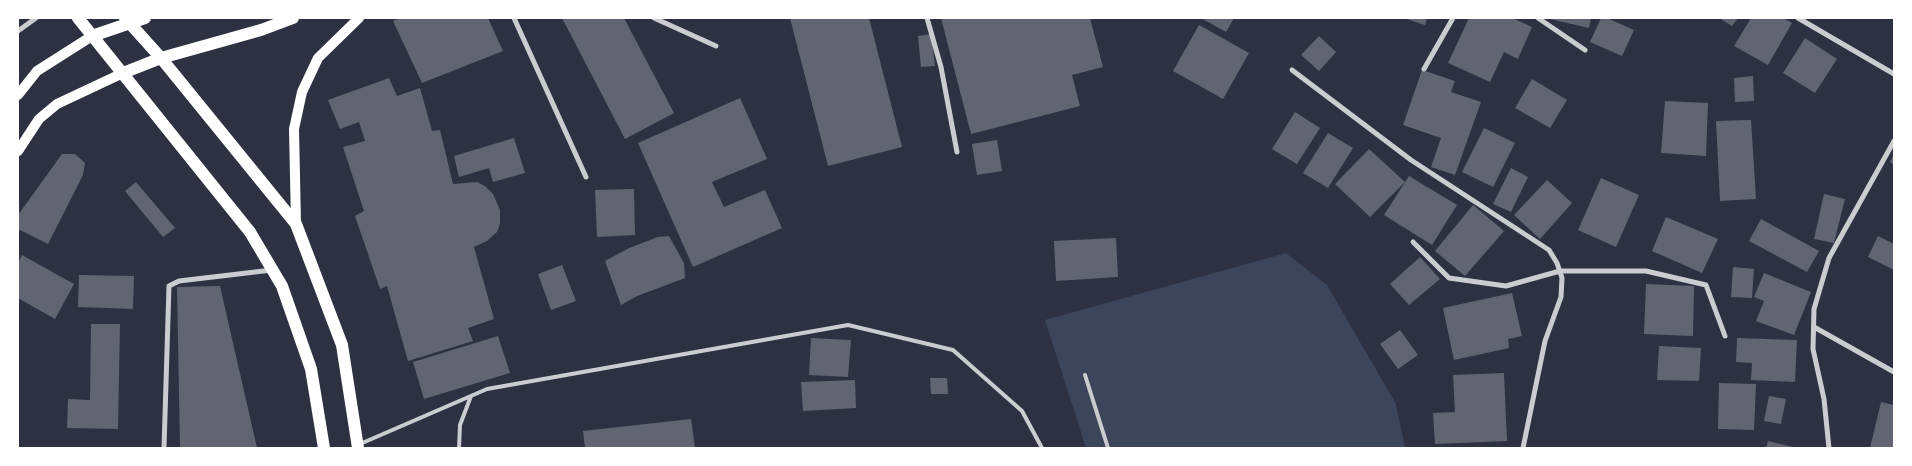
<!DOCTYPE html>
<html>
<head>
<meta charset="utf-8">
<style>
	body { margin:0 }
	#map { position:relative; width:1912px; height:466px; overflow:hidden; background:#2d3142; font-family:"Exo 2",sans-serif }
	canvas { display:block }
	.frame { position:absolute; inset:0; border:19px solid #fff; pointer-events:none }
</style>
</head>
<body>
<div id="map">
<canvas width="1912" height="466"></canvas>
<div class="frame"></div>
</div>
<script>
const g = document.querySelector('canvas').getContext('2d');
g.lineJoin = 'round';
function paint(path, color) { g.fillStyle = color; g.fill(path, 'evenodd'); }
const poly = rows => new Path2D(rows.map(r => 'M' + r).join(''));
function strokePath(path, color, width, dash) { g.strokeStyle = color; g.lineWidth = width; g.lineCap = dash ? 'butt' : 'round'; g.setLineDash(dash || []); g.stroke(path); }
const green = poly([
	[1286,253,1327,285,1396,404,1405,448,1086,448,1045,320]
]);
const building = poly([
	[400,18,488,18,503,51,422,83,393,21],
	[562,18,624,18,674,113,625,139],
	[790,18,869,18,902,147,828,166],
	[941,18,1090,18,1103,67,1072,75,1080,106,971,134],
	[1201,18,1234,18,1226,32],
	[1404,18,1427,18,1425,25],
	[1469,18,1512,18,1532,27,1518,59,1504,52,1490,82,1448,63],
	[1551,18,1591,18,1589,28,1550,19],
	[1601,18,1607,18,1634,30,1622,56,1590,42],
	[1719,18,1738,18,1732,26],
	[1751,18,1783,18,1792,23,1768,65,1734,46],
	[1199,25,1249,53,1223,99,1173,71],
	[931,34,935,66,921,67,918,36],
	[1319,36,1336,52,1319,71,1301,55],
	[1805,38,1837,59,1815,93,1783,73],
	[1422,70,1455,81,1451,92,1481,102,1455,175,1431,167,1441,138,1403,125],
	[1753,76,1754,101,1735,102,1734,78],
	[389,78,397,96,420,88,432,131,440,130,453,184,477,182,485,186,493,194,500,210,500,224,497,232,487,241,474,247,494,319,468,328,473,341,408,361,387,286,380,289,355,216,364,211,343,147,365,141,359,122,340,129,328,100],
	[1532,79,1567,100,1550,128,1515,108],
	[740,98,767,159,712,182,724,207,765,190,782,228,693,267,638,143],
	[1665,101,1708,103,1706,156,1661,153],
	[1295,112,1320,128,1297,164,1272,149],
	[1751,120,1756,199,1720,201,1716,121],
	[1484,128,1515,143,1493,187,1462,172],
	[1328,133,1353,148,1328,188,1303,173],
	[514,138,525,173,493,182,489,168,459,177,454,156],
	[997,140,1002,171,977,175,972,144],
	[1369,149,1405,182,1370,217,1335,184],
	[62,154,75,154,85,163,83,175,48,244,18,229,18,215],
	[1894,154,1894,165,1890,162],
	[1511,168,1528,177,1511,212,1493,204],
	[1409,176,1457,205,1432,245,1384,215],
	[1601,178,1639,195,1616,247,1578,230],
	[1547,180,1572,203,1540,239,1514,215],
	[136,182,175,228,163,237,125,191],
	[634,189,635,235,597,237,595,190],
	[1824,194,1845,199,1834,243,1814,239],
	[1473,205,1504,231,1465,276,1435,251],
	[1666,217,1718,239,1702,273,1652,251],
	[1761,219,1819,251,1807,272,1749,241],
	[669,236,684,263,685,278,637,296,621,305,605,261,629,248,658,237],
	[1878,236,1894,244,1894,270,1868,257],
	[1116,238,1118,277,1056,281,1054,241],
	[22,255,74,284,55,319,18,298,18,263],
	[1420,257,1440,279,1409,305,1390,284],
	[562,265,576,301,551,310,538,274],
	[1733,267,1754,269,1752,298,1731,297],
	[1764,273,1811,292,1794,335,1756,321,1764,301,1754,297],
	[79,275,134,276,133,309,78,307],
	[1646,284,1694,286,1693,336,1644,334],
	[220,286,257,448,180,448,177,287],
	[1512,293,1522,336,1508,339,1509,348,1454,360,1443,308],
	[91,324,120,324,118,429,67,428,68,399,90,400],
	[1400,330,1418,355,1398,369,1380,344],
	[498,336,510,373,424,399,413,362],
	[811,338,851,340,848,377,809,375],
	[1737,338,1797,340,1795,382,1751,380,1752,363,1736,362],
	[1659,346,1701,348,1699,381,1657,380],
	[1504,373,1507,441,1435,444,1433,413,1455,412,1453,375],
	[930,378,947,378,948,394,931,394],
	[855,380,856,408,803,411,801,382],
	[1719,383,1756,384,1754,430,1718,429],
	[1769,396,1786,399,1781,424,1764,421],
	[1881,402,1894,405,1894,448,1870,448],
	[691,419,695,448,585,448,583,431],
	[1768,441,1793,447,1793,448,1766,448]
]);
const service = poly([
	[1085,375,1108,448],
	[360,444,487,389,848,325,953,350,1022,411,1042,448],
	[459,448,460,425,471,396]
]);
const minor = poly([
	[514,18,586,177],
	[654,18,716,46],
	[927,18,941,67,957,152],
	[1538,18,1585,50],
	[1798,18,1894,74],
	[18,31,36,18],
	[1424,69,1453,18],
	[1292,70,1411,160,1549,250,1557,263,1562,278,1561,297,1545,341,1523,448],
	[1413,242,1449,278,1506,286,1560,271,1646,271,1706,285,1725,336],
	[1814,327,1894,372],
	[164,448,169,286,179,281,272,270],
	[1829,448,1824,399,1813,349,1814,309,1829,258,1894,141]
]);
const secondary = poly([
	[18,95,37,71,92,36],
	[18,151,39,119,57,104,123,73],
	[296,224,294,129,302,92,318,58,359,18]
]);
const primary = poly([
	[78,18,250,232,282,286,311,369,324,448],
	[125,18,161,58,296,224,342,345,358,448],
	[92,36,145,18],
	[123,73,161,58,261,30,293,18]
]);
paint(green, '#3c4559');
paint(building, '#626471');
strokePath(service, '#caccd0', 4);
strokePath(minor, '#caccd0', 5);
strokePath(secondary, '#fff', 10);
strokePath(primary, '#fff', 12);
</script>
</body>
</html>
